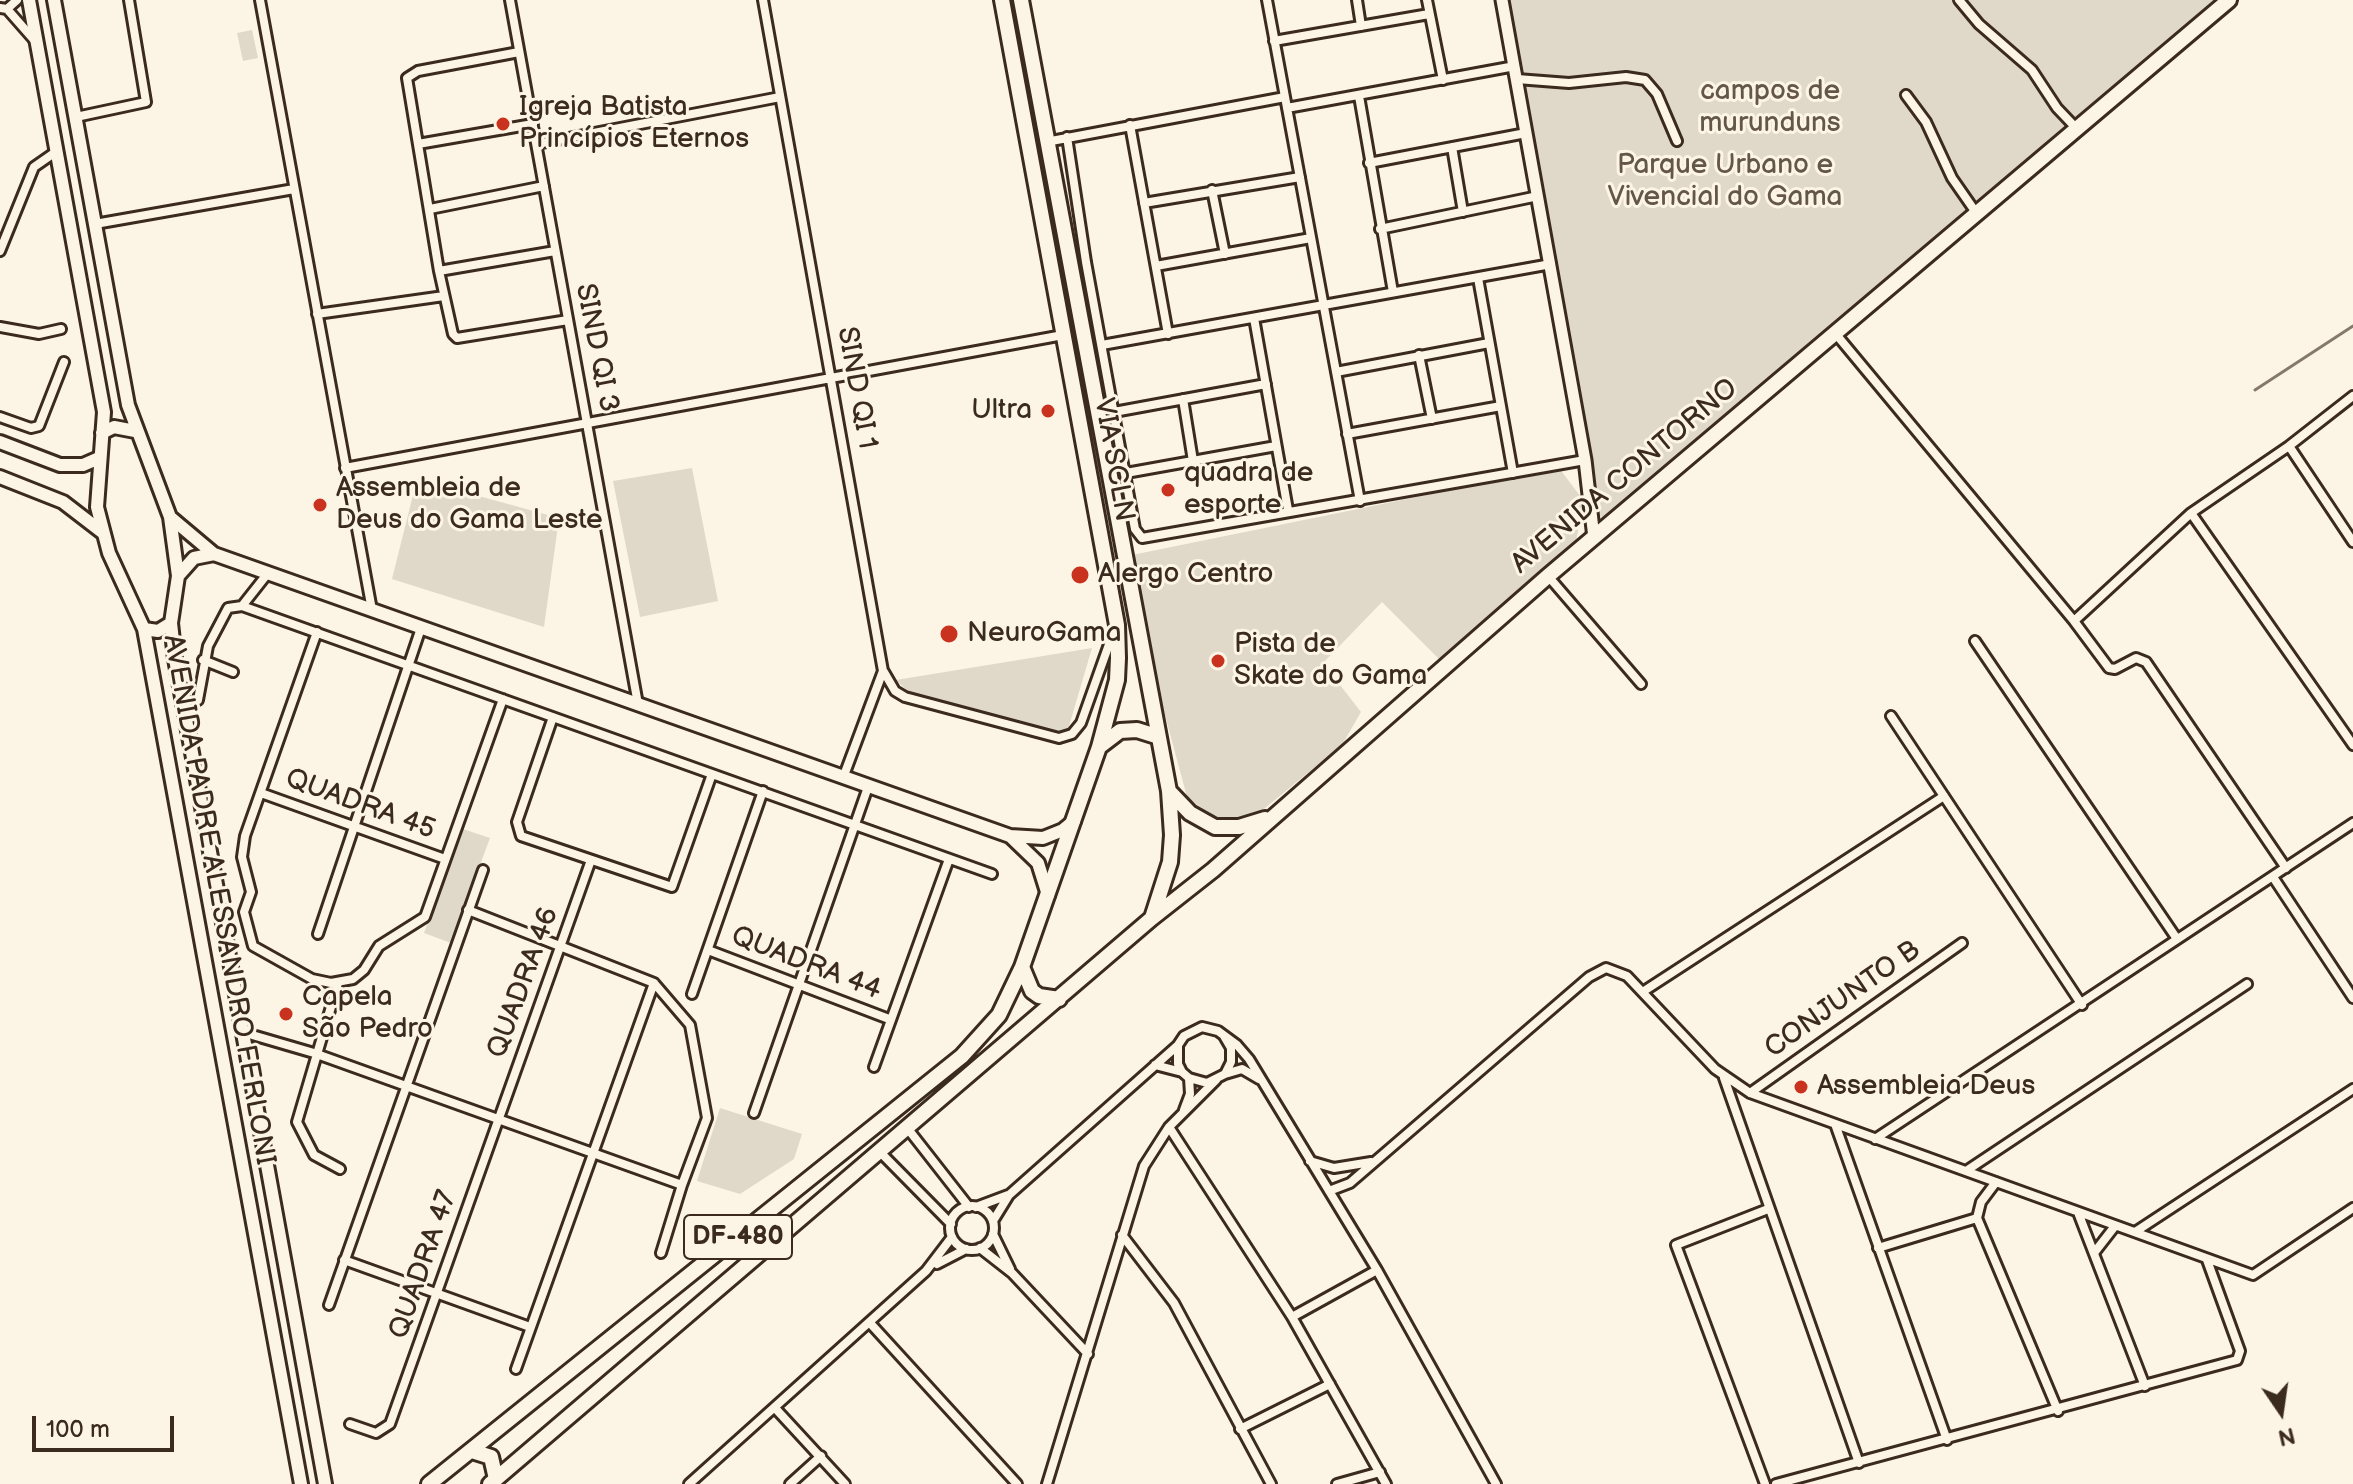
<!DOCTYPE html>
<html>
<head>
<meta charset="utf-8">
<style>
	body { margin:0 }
	#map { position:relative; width:2353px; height:1484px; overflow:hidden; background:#fcf5e5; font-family:"Balsamiq Sans",sans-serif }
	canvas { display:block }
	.north { position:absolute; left:2241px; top:1372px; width:80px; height:80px; -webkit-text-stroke:6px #fcf5e5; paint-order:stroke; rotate:167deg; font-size:22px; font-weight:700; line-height:32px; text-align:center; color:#3b2a1e }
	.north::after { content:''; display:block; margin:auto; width:28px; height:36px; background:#3b2a1e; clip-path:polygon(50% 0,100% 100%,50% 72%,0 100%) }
	.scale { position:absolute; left:32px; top:1416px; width:142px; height:36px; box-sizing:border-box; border:4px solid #3b2a1e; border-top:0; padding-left:10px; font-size:24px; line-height:28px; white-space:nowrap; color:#3b2a1e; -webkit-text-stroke:6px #fcf5e5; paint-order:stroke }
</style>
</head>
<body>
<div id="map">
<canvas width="2353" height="1484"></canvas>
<div class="north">N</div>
<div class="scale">100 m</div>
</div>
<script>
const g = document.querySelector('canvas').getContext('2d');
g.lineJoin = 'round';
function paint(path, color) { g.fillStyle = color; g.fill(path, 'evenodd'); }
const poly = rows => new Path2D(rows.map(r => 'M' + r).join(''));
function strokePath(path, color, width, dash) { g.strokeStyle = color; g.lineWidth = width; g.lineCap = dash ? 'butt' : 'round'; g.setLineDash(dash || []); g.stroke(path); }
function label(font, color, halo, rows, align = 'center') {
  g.font = font + ' "Balsamiq Sans",sans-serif'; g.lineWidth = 6; g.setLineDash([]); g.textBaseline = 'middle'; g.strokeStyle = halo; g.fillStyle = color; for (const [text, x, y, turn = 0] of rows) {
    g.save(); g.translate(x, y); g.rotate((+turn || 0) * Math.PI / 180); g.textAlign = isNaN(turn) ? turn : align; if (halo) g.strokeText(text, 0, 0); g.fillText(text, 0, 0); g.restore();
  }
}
const green = poly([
	[1507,0,2219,0,1611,516,1601,517,1596,510,1589,451],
	[252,30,258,58,243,61,237,33],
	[692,468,718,601,640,617,613,481],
	[1559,468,1584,501,1575,546,1441,661,1382,602,1323,663,1361,712,1342,745,1254,817,1220,823,1187,797,1162,704,1132,555],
	[417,479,559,518,544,627,392,579],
	[1092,648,1067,733,998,720,914,697,896,680],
	[463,829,490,838,451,943,424,933],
	[720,1108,802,1134,794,1159,740,1194,697,1181]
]);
const stream = poly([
	[2255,390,2353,326]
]);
const minor = poly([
	[260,0,372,610],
	[510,0,638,704],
	[763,0,883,671,843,778],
	[1267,0,1360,501],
	[1357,0,1361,26],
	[1427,0,1443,80],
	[1959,0,1979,24,2032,70,2057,108,2077,129],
	[0,8,7,9,36,42],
	[7,9,17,0],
	[1274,41,1429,14],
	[519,52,418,71,407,78,439,271,453,334,457,338,568,320],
	[1517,79,1569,83,1626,77,1645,80,1657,94,1677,141],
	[1906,95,1926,122,1952,178,1977,214],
	[1359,96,1393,292],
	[1287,108,1515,66],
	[76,117,146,102,129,0],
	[1130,125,1168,334],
	[1067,137,1086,262,1135,529,1142,538,1585,460],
	[1046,142,1285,97],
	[418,144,533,124],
	[537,144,780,97],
	[1452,147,1463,212],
	[1369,163,1526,133],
	[1212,190,1225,254],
	[1144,203,1300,177],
	[430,209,544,186],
	[95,224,294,189],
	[1380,229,1538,196],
	[0,251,34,167,57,151],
	[1156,266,1311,238],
	[439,271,555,251],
	[1478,278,1513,473],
	[317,314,444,296],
	[1254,318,1288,510],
	[0,327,39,334,61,329],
	[1835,333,2074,621,2109,668,2115,669,2136,658,2146,662,2286,868],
	[1102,345,1551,264],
	[1419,355,1432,419],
	[1336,372,1489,343],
	[1183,399,1193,461],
	[1114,412,1266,384],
	[0,417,31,428,39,426,64,362],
	[1347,434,1501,406],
	[2289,446,2353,542],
	[345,468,1063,335],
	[1126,473,1276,446],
	[2191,513,2353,745],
	[1548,576,1641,684],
	[242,606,268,573],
	[2074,621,2191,513,2289,446,2353,396],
	[317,632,245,836,242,857,251,892,244,912,253,946,312,979,331,983,353,979,364,970,379,946,425,917,503,699],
	[1975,641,2177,939],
	[203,660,233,672],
	[884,672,895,691,905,697,1059,738,1072,734,1081,723,1113,633],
	[198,700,208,646,228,608,242,606,992,874],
	[1891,716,2082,1005],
	[553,717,517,822,521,836,672,887,712,774],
	[261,793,445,859],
	[2273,877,2353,998],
	[468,910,654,983,690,1025,707,1118,682,1185],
	[318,934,421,628],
	[708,950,889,1019],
	[338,983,297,1122,314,1155,340,1169],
	[1644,991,1944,796],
	[692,994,763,791],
	[242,1032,314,1053,682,1185,661,1253],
	[1224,1036,1231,1048,1231,1062,1225,1074,1207,1083,1189,1078,1182,1072,1178,1064,1178,1045,1184,1036,1202,1027,1218,1031,1237,1045,1249,1059,1377,1270,1496,1484],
	[1155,1065,1182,1072],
	[874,1067,949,859],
	[1225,1074,1242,1069,1259,1079],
	[1724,1078,1859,1463],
	[1750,1093,1962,943],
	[1184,1110,1190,1094,1189,1078],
	[754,1113,868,787],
	[1835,1124,1947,1440],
	[1169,1127,1292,1317,1386,1484],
	[908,1129,969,1207],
	[1875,1139,2353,823],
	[881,1153,951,1224],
	[1310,1161,1334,1168,1371,1162],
	[1966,1171,2247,984],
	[1996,1182,1981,1202,1977,1218,2058,1411],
	[1329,1191,1350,1183,1589,977,1606,968,1627,976,1715,1069,1750,1093,2253,1275,2353,1208],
	'950 1228a22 22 0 1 1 44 0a22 22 0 1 1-44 0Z',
	[976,1207,1008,1195],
	[2079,1215,2145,1386],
	[993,1221,1009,1195,1177,1046],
	[2135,1232,2353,1089],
	[993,1234,1010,1269],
	[1122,1235,1174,1303,1271,1484],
	[980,1248,1012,1273,1088,1354],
	[1878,1248,1977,1218],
	[2094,1253,2115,1226],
	[344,1260,530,1327],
	[937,1264,966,1249],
	[329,1305,483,870],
	[1292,1317,1377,1270],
	[870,1323,1017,1484],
	[516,1369,654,983],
	[775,1408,845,1484],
	[350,1424,376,1433,390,1424,591,860],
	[1240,1429,1330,1384],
	[689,1484,926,1271,952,1237],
	[790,1484,821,1456],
	[1047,1484,1144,1166,1169,1127,1216,1080],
	[1337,1484,1380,1472],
	[1765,1484,1676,1245,1768,1209],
	[1776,1484,2237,1360,2240,1351,2207,1260]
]);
const tertiary = poly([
	[1502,0,1585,460,1594,538]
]);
const secondary = poly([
	[29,0,104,412,97,507,109,553,144,629,301,1484],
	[54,0,128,405,170,517,178,576,171,623,175,659,325,1484],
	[102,433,114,427,135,431],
	[0,442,60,465,83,465,99,458],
	[0,477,63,502,102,532],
	[170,517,214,554,1010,836,1043,838,1063,830,1074,821],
	[178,576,194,558,214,554],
	[144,629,158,631,171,623],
	[1010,836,1038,863,1048,895]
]);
const primary = poly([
	[1021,0,1169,791,1172,835,1170,862,1152,918],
	[1099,747,1120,731,1137,730,1156,736],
	[1169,791,1190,813,1215,827,1239,827,1265,819],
	[1022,967,1032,991,1039,996,1059,999],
	[472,1451,491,1457,496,1479],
	[429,1484,962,1056,999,1015,1022,967,1099,747,1117,680,1118,658,1117,625,1002,0],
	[490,1484,1152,918,1213,870,1548,576,2229,0]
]);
const markers = [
	[503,124,8,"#c8321e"],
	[1048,411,8,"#c8321e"],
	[1168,490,8,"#c8321e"],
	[320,505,8,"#c8321e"],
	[1080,575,10,"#c8321e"],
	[949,634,10,"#c8321e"],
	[1218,661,8,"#c8321e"],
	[286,1014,8,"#c8321e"],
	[1801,1087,8,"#c8321e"]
];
const shields = [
	[738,1237,108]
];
const shieldNames = [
	["DF-480",738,1237]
];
const parkNames = [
	["campos de",1770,92],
	["murunduns",1770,124],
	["Parque Urbano e",1725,166],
	["Vivencial do Gama",1725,198]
];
const poiNames = [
	["Igreja Batista",519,108],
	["Princípios Eternos",519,140],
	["Ultra",1032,411,"right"],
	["quadra de",1184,474],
	["esporte",1184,506],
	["Assembleia de",336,489],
	["Deus do Gama Leste",336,521],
	["Alergo Centro",1098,575],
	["NeuroGama",967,634],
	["Pista de",1234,645],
	["Skate do Gama",1234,677],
	["Capela",302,998],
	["São Pedro",302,1030],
	["Assembleia Deus",1817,1087]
];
const streetNames = [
	["SIND QI 3",596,348,79],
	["SIND QI 1",856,388,80],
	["VIA SCLN",1113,460,80],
	["AVENIDA CONTORNO",1625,477,-40],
	["QUADRA 45",360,805,20],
	["AVENIDA PADRE ALESSANDRO FERLONI",218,900,80],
	["QUADRA 44",806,964,21],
	["QUADRA 46",524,983,-70],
	["CONJUNTO B",1843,1000,-35],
	["QUADRA 47",424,1265,-71]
];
paint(green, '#e0d8c8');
strokePath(stream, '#85796b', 3);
strokePath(minor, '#3b2a1e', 14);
strokePath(tertiary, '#3b2a1e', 17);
strokePath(secondary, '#3b2a1e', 18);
strokePath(primary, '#3b2a1e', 20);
strokePath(minor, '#fcf5e5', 8);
strokePath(tertiary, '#fcf5e5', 11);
strokePath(secondary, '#fcf5e5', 12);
strokePath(primary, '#fcf5e5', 14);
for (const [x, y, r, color] of markers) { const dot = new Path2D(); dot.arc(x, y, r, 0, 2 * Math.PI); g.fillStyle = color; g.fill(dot); strokePath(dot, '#fcf5e5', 3); }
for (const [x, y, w] of shields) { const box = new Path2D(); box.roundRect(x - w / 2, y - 22, w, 44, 6); g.fillStyle = '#fcf5e5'; g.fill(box); strokePath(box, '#3b2a1e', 2); }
label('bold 26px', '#3b2a1e', null, shieldNames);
label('28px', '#645648', '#fcf5e5', parkNames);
label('28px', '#3b2a1e', '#fcf5e5', poiNames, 'left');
label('28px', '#3b2a1e', '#fcf5e5', streetNames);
</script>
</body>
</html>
